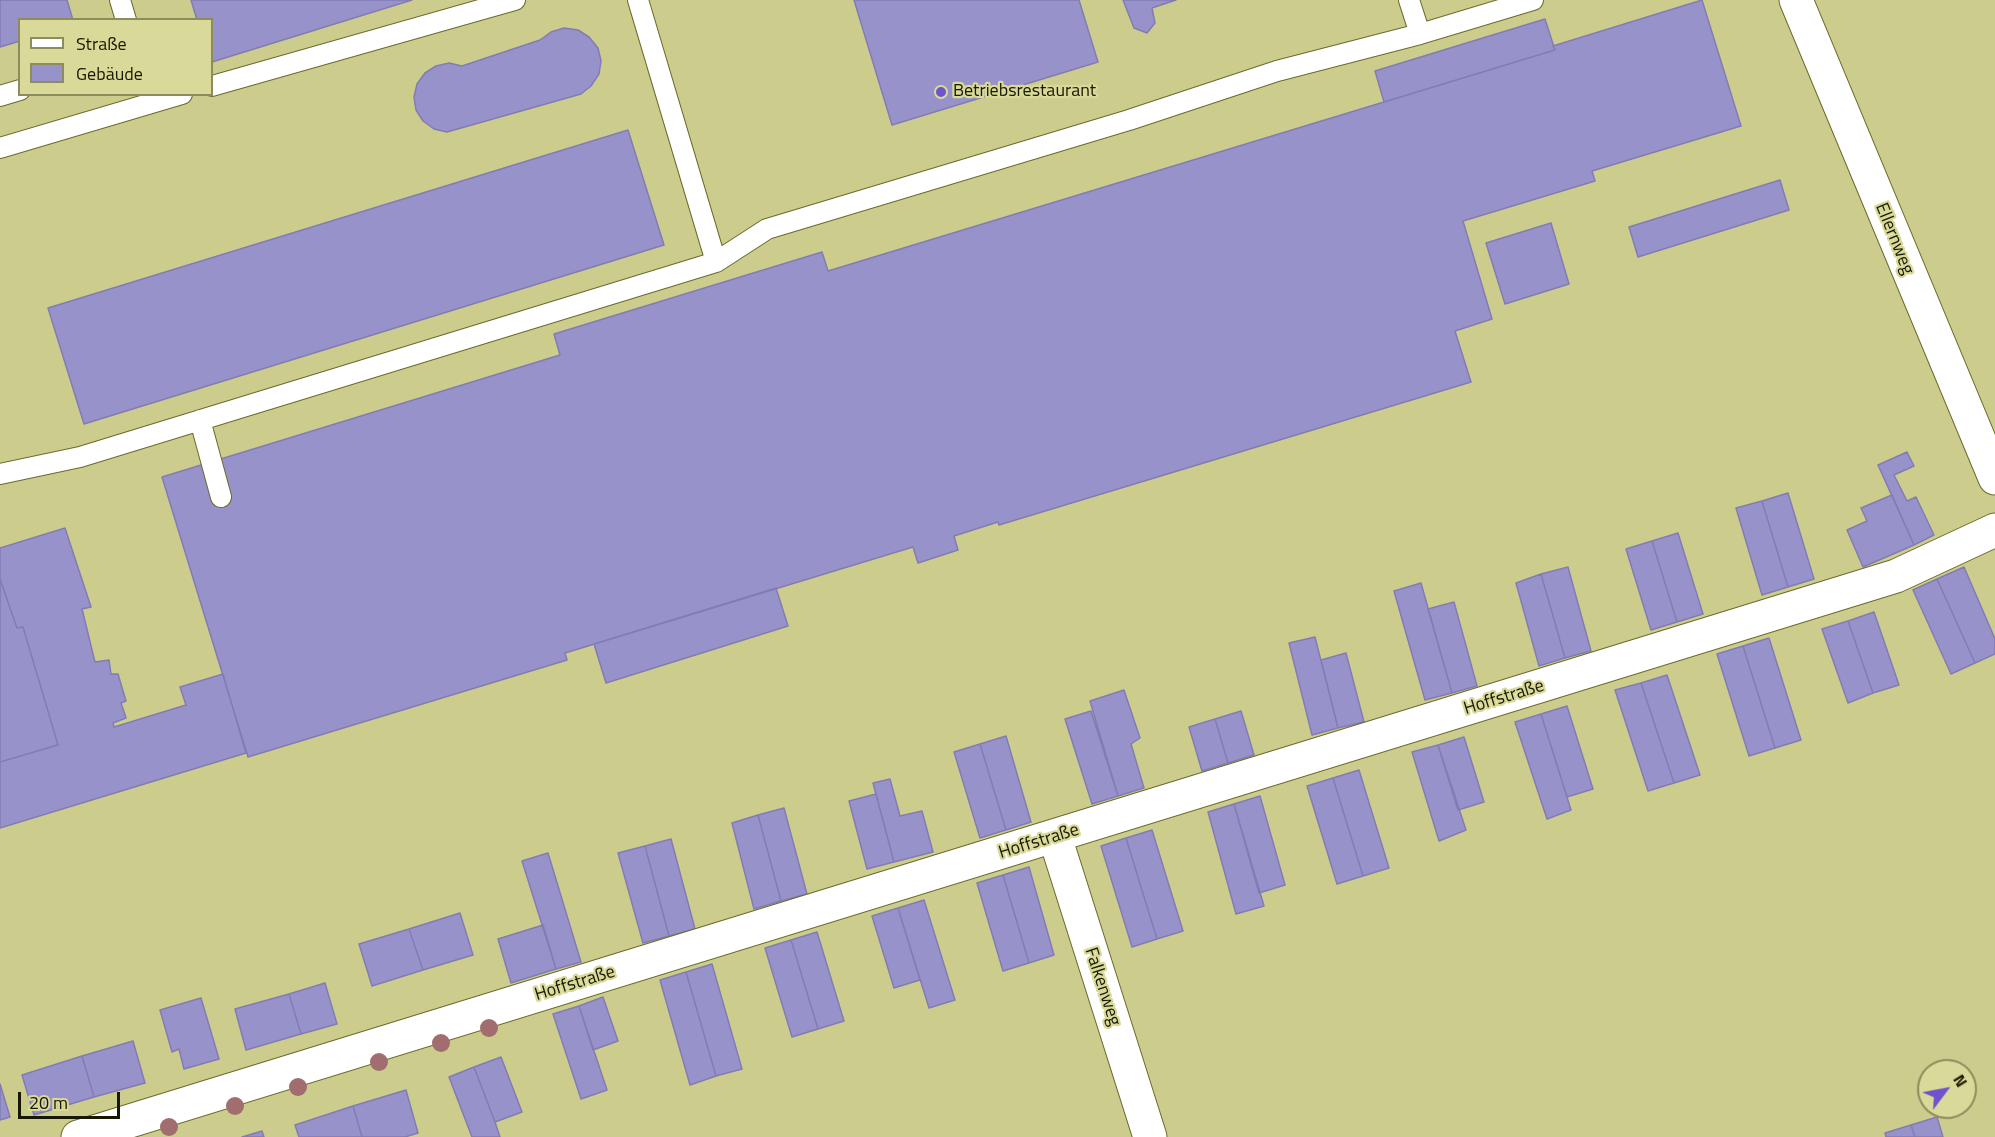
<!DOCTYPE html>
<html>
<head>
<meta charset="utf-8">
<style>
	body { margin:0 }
	#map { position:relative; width:1995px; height:1137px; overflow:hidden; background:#cccd8d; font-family:"Titillium Web",sans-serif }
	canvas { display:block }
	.legend { position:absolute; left:18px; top:18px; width:195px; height:78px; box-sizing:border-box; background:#d9da99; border:2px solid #8c8c5c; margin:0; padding:8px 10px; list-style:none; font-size:18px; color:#181801 }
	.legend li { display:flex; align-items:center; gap:12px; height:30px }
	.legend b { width:30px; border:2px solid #8c8c5c }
	.north { position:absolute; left:1917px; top:1059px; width:60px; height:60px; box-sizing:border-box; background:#d9da99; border:2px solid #8c8c5c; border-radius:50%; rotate:58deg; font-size:16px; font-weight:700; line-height:24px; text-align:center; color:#181801 }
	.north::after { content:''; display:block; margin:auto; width:21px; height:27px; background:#6e53cc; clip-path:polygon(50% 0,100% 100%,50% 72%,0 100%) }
	.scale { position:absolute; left:18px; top:1092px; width:102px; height:27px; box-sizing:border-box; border:3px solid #181801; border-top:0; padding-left:8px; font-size:18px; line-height:21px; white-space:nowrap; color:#181801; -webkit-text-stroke:4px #d9da99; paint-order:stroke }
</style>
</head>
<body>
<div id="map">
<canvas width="1995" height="1137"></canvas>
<ul class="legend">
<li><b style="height:8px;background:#fff"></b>Straße</li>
<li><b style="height:16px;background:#9892cb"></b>Gebäude</li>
</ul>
<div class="north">N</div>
<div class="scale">20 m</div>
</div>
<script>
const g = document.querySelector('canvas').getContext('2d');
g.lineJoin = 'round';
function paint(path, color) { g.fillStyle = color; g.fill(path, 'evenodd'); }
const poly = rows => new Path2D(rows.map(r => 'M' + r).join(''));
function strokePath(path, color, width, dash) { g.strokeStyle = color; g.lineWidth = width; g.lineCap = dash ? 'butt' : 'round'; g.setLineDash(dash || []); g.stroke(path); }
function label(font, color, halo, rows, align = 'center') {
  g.font = font + ' "Titillium Web",sans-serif'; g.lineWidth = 4.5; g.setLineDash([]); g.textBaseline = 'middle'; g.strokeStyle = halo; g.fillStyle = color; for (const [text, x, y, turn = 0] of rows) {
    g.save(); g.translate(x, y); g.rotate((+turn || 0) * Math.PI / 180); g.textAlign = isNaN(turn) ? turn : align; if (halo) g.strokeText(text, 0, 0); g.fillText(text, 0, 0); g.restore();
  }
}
const building = poly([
	[0,0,67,0,73,20,20,20,20,41,0,47,0,0],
	[191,0,412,0,212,62,212,20,197,20,191,0],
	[854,0,1079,0,1098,62,892,125,854,0],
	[1123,0,1176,0,1152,8,1155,23,1147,33,1134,28,1123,0],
	[1702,0,1741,126,1592,171,1595,181,1463,221,1492,319,1455,331,1471,382,999,525,998,522,954,536,958,550,918,563,913,547,565,653,567,660,248,757,162,477,560,355,554,334,822,252,828,271,1555,50,1553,46,1702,0],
	[1545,19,1555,50,1384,102,1375,71,1545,19],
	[564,28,578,30,589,37,598,48,601,61,599,74,591,86,581,94,447,132,434,129,423,121,416,110,414,97,417,84,425,73,436,66,449,63,462,66,540,40,551,32,564,28],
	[628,130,664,245,84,424,48,308,628,130],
	[1780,180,1789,210,1638,257,1629,227,1780,180],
	[1551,223,1569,284,1505,304,1486,243,1551,223],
	[1907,452,1914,466,1894,475,1907,501,1916,497,1934,535,1914,545,1878,465,1907,452],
	[1788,493,1814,579,1788,587,1762,501,1788,493],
	[1892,495,1914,545,1863,567,1847,530,1867,521,1861,508,1892,495],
	[1762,501,1788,587,1762,595,1736,508,1762,501],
	[65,528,91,607,82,609,95,662,109,660,111,674,118,674,126,701,121,703,126,718,113,723,114,727,186,705,180,687,223,674,246,753,0,828,0,762,58,745,23,627,17,628,0,579,0,548,65,528],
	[1678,533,1703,614,1677,622,1652,541,1678,533],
	[1652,541,1677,622,1651,630,1626,549,1652,541],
	[1568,567,1591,651,1565,658,1541,574,1568,567],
	[1964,567,1995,639,1995,654,1975,663,1937,579,1964,567],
	[1541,574,1565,658,1539,666,1516,583,1541,574],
	[0,579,17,628,23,627,58,745,0,762,0,579],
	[1937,579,1975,663,1951,674,1913,590,1937,579],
	[1421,583,1452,693,1425,700,1394,591,1421,583],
	[776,588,788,626,606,683,594,644,776,588],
	[1454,602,1477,686,1452,693,1428,609,1454,602],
	[1874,612,1899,685,1873,693,1848,621,1874,612],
	[1848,621,1873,693,1848,703,1822,629,1848,621],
	[1315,637,1338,728,1312,735,1289,643,1315,637],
	[1769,638,1801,740,1775,748,1743,646,1769,638],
	[1743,646,1775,748,1749,756,1717,654,1743,646],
	[1346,653,1364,722,1338,728,1321,660,1346,653],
	[1667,675,1700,775,1674,783,1641,683,1667,675],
	[1641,683,1674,783,1648,791,1615,690,1641,683],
	[1124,690,1140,738,1131,744,1144,788,1118,796,1090,701,1124,690],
	[1567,706,1593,789,1567,797,1541,714,1567,706],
	[1091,711,1118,796,1092,804,1065,719,1091,711],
	[1241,711,1254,755,1228,763,1215,719,1241,711],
	[1541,714,1571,810,1547,819,1515,722,1541,714],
	[1215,719,1228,763,1202,771,1189,727,1215,719],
	[1006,736,1031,822,1006,830,980,744,1006,736],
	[1464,737,1484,802,1458,810,1438,745,1464,737],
	[980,744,1006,830,980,838,954,752,980,744],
	[1438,745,1466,830,1439,841,1412,752,1438,745],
	[1359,770,1389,868,1363,876,1333,778,1359,770],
	[1333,778,1363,876,1337,884,1307,786,1333,778],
	[890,779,900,816,922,811,933,852,894,862,873,783,890,779],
	[876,794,894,862,867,869,849,801,876,794],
	[1260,796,1285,885,1259,893,1234,804,1260,796],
	[1234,804,1264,906,1236,914,1208,812,1234,804],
	[784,808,807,894,781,901,758,815,784,808],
	[758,815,781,901,754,909,732,823,758,815],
	[1152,830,1183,931,1157,939,1126,838,1152,830],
	[1126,838,1157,939,1132,947,1101,846,1126,838],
	[671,839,695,929,669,936,645,846,671,839],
	[645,846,669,936,643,943,618,853,645,846],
	[548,853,581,962,556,969,522,861,548,853],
	[1029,867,1054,955,1029,963,1003,875,1029,867],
	[1003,875,1029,963,1003,971,977,883,1003,875],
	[924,900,955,1000,929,1008,898,908,924,900],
	[898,908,920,980,894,988,872,916,898,908],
	[460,913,473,955,423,970,409,929,460,913],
	[543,925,556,969,511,983,498,939,543,925],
	[409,929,423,970,372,986,359,944,409,929],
	[817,932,844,1021,818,1029,791,940,817,932],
	[791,940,818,1029,792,1037,765,948,791,940],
	[712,964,742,1069,716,1076,686,972,712,964],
	[686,972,716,1076,690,1085,660,980,686,972],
	[325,983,337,1024,301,1034,289,994,325,983],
	[289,994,301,1034,246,1050,235,1009,289,994],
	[603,997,618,1041,593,1050,579,1006,603,997],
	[201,998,219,1059,184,1069,179,1049,172,1052,160,1010,201,998],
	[579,1006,607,1090,581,1099,553,1014,579,1006],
	[133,1041,145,1083,94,1097,82,1056,133,1041],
	[82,1056,94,1097,34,1115,22,1075,82,1056],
	[501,1057,522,1112,495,1122,474,1067,501,1057],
	[474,1067,495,1122,500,1137,472,1137,449,1077,474,1067],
	[0,1084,10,1117,0,1120,0,1084],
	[406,1090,418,1133,405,1137,362,1137,353,1106,406,1090],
	[353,1106,362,1137,299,1137,295,1125,353,1106],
	[1937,1117,1943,1137,1915,1137,1911,1125,1937,1117],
	[1911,1125,1915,1137,1886,1137,1885,1133,1911,1125],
	[262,1131,264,1137,242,1137,262,1131]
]);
const service = poly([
	[120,0,126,20],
	[638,0,716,262],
	[1409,0,1420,34],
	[212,86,515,0],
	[0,96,20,90],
	[0,148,182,94],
	[200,420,221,497],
	[0,474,80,457,716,262,767,229,1129,120,1277,71,1420,34,1533,0]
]);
const minor = poly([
	[1796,0,1995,478],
	[1055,837,1150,1137],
	[78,1137,1896,576,1995,530]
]);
const trees = [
	[489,1028],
	[441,1043],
	[379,1062],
	[298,1087],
	[235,1106],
	[169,1127]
];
const markers = [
	[941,92,6,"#6e53cc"]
];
const poiNames = [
	["Betriebsrestaurant",953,92]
];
const streetNames = [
	["Ellernweg",1894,239,68],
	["Hoffstraße",1504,698,-17],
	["Hoffstraße",1039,842,-17],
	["Hoffstraße",575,984,-17],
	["Falkenweg",1102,987,72]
];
paint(building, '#9892cb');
strokePath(building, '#827cb4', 1.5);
strokePath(service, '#6a6a2c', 22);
strokePath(minor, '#6a6a2c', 35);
strokePath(service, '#fff', 20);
strokePath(minor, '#fff', 33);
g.fillStyle = '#a16d6f';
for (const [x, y] of trees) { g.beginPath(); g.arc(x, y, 9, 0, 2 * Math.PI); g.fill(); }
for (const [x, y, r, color] of markers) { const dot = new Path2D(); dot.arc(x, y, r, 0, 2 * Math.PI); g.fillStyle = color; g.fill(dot); strokePath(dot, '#d9da99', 2); }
label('18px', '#181801', '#d9da99', poiNames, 'left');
label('18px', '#181801', '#d9da99', streetNames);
</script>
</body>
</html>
